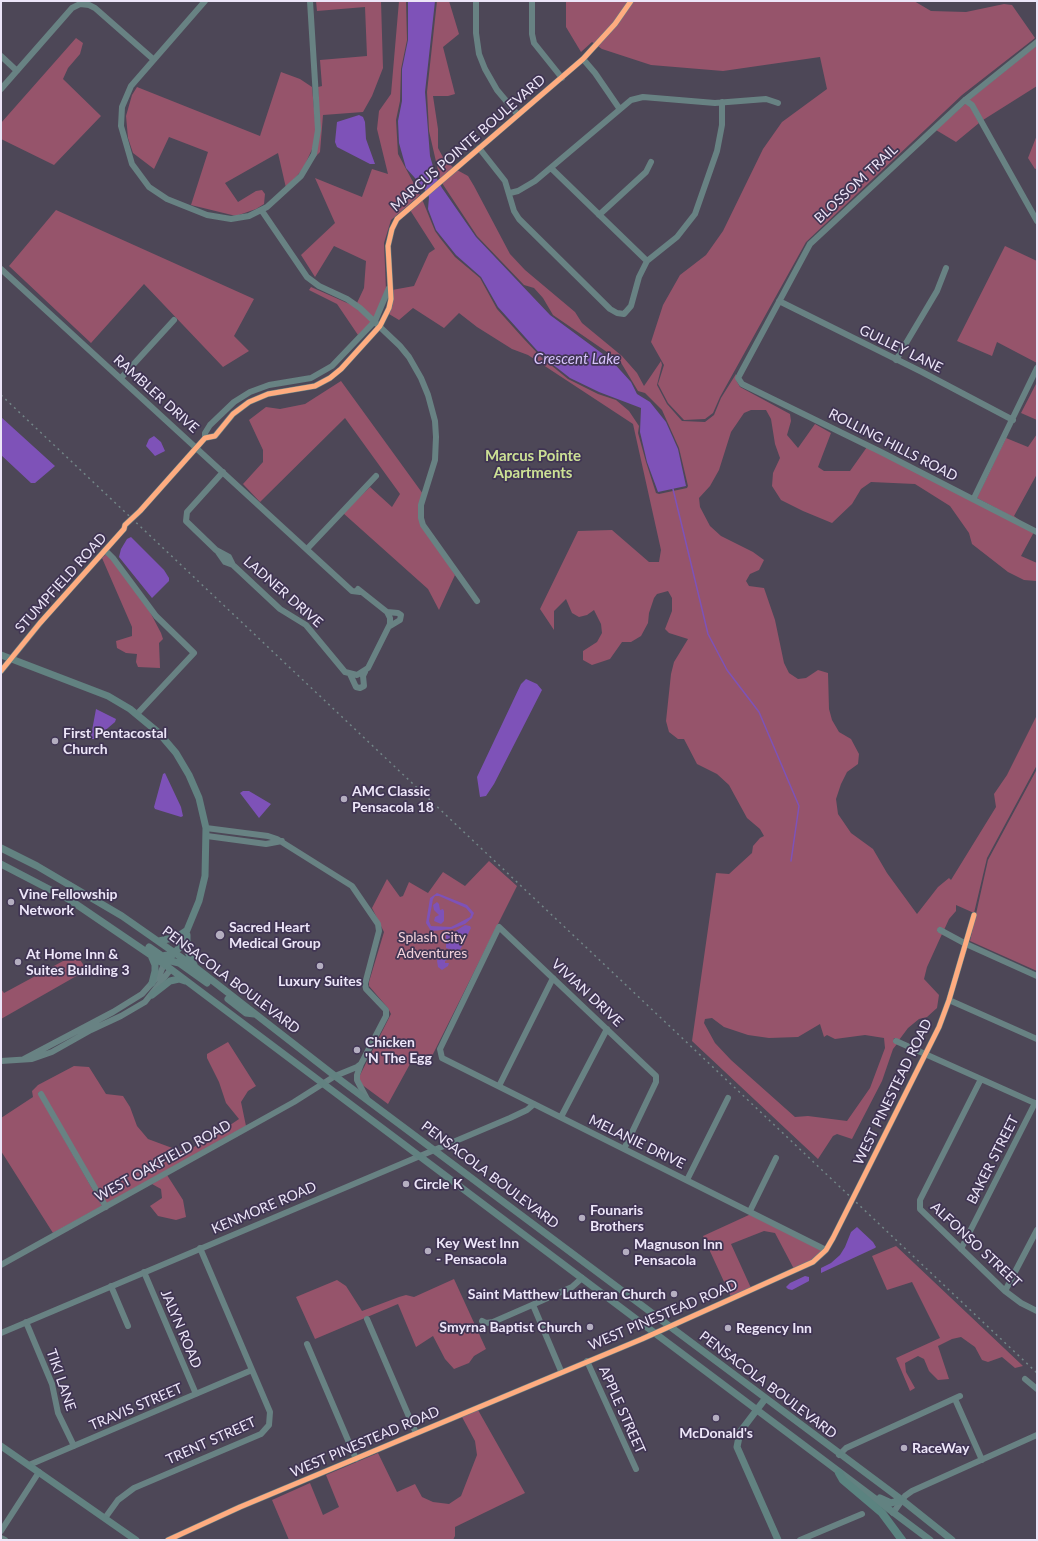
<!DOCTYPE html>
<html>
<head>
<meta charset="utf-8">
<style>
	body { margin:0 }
	#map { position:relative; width:1038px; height:1541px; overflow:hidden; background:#4d4757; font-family:Lato,sans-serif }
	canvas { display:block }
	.frame { position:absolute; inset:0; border:2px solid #ece5f8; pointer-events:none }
</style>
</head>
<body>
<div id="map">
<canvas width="1038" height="1541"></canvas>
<div class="frame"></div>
</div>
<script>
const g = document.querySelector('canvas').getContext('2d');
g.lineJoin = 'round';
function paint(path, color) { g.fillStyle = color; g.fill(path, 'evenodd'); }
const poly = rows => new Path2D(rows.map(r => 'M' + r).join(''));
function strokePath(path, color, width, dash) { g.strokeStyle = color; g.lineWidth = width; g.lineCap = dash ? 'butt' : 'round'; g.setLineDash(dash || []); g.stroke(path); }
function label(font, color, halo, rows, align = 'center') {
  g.font = font + ' Lato,sans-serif'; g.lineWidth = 3.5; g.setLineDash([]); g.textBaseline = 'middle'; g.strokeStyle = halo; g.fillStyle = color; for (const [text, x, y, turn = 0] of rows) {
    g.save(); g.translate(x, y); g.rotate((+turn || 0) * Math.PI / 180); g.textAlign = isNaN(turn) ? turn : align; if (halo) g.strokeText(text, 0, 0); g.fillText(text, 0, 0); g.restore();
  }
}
const green = poly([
	[316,1,381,1,383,68,372,96,363,112,323,115,320,152,314,158,320,130,318,87,322,86,320,60,367,56,365,7,317,11],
	[399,1,406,1,407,40,401,69,400,101,396,120,398,154,420,195,391,220,384,243,386,290,374,318,357,303,364,288,366,261,334,246,315,277,301,255,335,223,315,178,362,197,372,169,388,174,377,129,379,111,391,94],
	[437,1,449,1,459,34,443,47,455,94,448,96,433,96,438,129,438,148,445,161,453,167,440,179,429,131,427,92],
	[566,1,914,1,931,11,966,12,1004,4,1012,5,1035,38,962,95,806,242,720,397,713,413,705,419,684,420,668,403,658,384,664,365,651,342,663,305,680,275,706,255,723,231,763,149,782,122,827,89,820,57,723,71,651,65,602,49,592,42,581,52,566,27],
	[76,38,83,43,80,54,68,68,63,79,101,116,54,165,1,139,1,123],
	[1037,45,1037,86,983,120,969,100],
	[281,72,300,79,312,87,316,130,313,147,303,169,286,188,278,153,225,183,238,202,256,191,262,190,265,194,264,204,256,209,236,216,191,205,208,152,169,137,154,169,133,153,128,138,126,116,132,95,137,87,260,136],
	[966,103,970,106,979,123,956,142,936,130],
	[1037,135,1037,168,1035,169,1028,158],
	[457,170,468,176,474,186,510,254,525,270,575,312,582,323,622,356,637,373,644,386,661,361,662,365,657,385,667,404,682,421,705,422,714,415,721,398,736,374,736,380,740,387,790,414,791,421,787,435,798,448,815,424,831,433,818,467,824,471,850,471,867,447,1034,532,1021,556,1037,563,1036,581,1024,580,1008,572,972,544,969,533,950,506,915,484,871,482,861,489,852,504,832,523,803,511,781,500,772,486,773,473,780,458,775,444,771,419,766,410,751,410,744,413,731,432,719,470,710,486,699,498,700,507,710,526,721,536,753,552,764,560,759,570,750,574,746,581,749,586,764,588,775,620,784,663,789,673,798,679,806,678,818,670,828,673,829,709,832,720,839,732,851,739,859,754,858,764,847,772,841,784,836,799,838,814,851,833,873,849,887,873,917,914,938,887,949,878,951,880,996,807,994,794,1007,775,1037,715,1037,765,987,858,974,913,956,905,956,911,949,919,944,930,939,927,937,931,942,934,927,967,924,979,939,995,937,1008,927,1017,919,1019,908,1028,899,1040,894,1038,893,1042,897,1044,893,1049,882,1081,852,1139,837,1134,833,1136,818,1159,692,1041,716,873,729,874,752,853,753,846,760,838,764,836,760,829,747,818,729,785,717,774,697,764,684,739,678,739,669,732,666,721,671,674,674,662,688,639,669,633,665,629,672,611,672,598,668,591,657,594,654,598,649,613,648,623,641,636,631,642,622,642,610,659,592,665,583,660,583,651,597,642,602,633,601,624,594,610,587,615,579,617,572,613,566,599,554,611,554,630,540,609,578,531,612,530,649,562,659,562,661,550,633,424,528,355,512,349,477,327,459,313,444,328,413,308,399,320,389,314,393,304,392,290,414,286,429,253,435,249,410,210,422,199,435,231,440,238,455,257,480,278,497,309,523,338,541,357,568,379,598,394,616,400,629,411,639,426,638,433,646,462,656,493,659,494,687,488,688,486,679,448,662,410,645,393,638,391,620,361,553,315,543,298,534,288,524,285,477,236,442,183],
	[712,1018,724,1027,748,1035,769,1038,798,1037,820,1024,824,1037,827,1035,835,1039,865,1035,884,1038,885,1048,870,1088,847,1121,808,1116,795,1117,731,1060,715,1043,704,1023,705,1019],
	[56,210,254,299,234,336,249,351,223,367,144,284,91,343,9,266],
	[1005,246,1037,261,1037,363,997,342,992,356,957,341],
	[311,287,354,306,372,321,358,335,337,304,309,290],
	[341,381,423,494,418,511,419,518,455,575,439,610,428,589,343,513,370,487,392,507,400,494,345,418,260,502,243,484,263,462,263,450,249,420,266,407,280,409,305,404],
	[1037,382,1037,420,1021,413],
	[1037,434,1037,474,1014,516,1022,522,977,498,1006,438,1028,447],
	[106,554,112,559,150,612,161,633,163,639,159,643,160,668,138,667,136,662,137,654,126,653,117,648,116,641,132,636,132,627,102,558],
	[1037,769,1037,971,970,941,988,860],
	[489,861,517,886,430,1060,416,1053,388,1104,361,1084,360,1081,360,1075,391,1014,388,1008,369,986,369,982,384,932,372,908,387,879,400,897,403,896,409,882,428,893,443,872,465,886],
	[76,954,87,970,1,1019,1,989,4,993],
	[228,1042,256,1086,248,1091,241,1102,246,1126,106,1204,41,1091,38,1093,102,1206,53,1233,1,1151,1,1118,33,1097,32,1091,38,1085,74,1066,89,1067,106,1094,123,1096,130,1107,137,1126,148,1139,183,1152,188,1150,211,1138,239,1119,226,1103,219,1082,207,1058,207,1054],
	[167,1175,183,1200,186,1217,176,1220,158,1216,150,1206,162,1198,161,1189,152,1184],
	[751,1214,822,1250,812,1260,794,1269,775,1233,764,1231,731,1244,751,1288,731,1297,703,1236],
	[896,1246,932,1280,1023,1366,1015,1368,1002,1357,988,1362,982,1360,975,1347,961,1337,952,1339,938,1346,949,1379,938,1380,929,1371,924,1359,918,1356,905,1363,906,1372,915,1388,910,1391,896,1358,940,1338,912,1282,887,1290,872,1256],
	[454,1279,486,1349,474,1356,469,1363,454,1369,445,1359,433,1336,416,1347,398,1304,315,1339,296,1297,337,1280,346,1286,362,1311,399,1297,406,1295,414,1297],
	[478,1410,525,1493,455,1527,455,1536,453,1540,289,1540,272,1500,310,1483,323,1515,339,1507,326,1475,378,1453,397,1492,415,1484,422,1497,433,1502,449,1504,461,1496,477,1455,475,1441,462,1417]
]);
const water = poly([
	[408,1,435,1,425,92,430,156,436,177,442,188,476,237,550,315,611,360,631,382,637,394,650,402,666,422,678,449,686,486,658,492,647,462,640,432,641,408,599,392,570,378,542,356,498,307,481,277,456,255,436,230,428,209,429,197,423,187,406,168,399,143,398,121,402,101,402,69,408,40],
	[359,115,363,117,365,122,366,139,375,164,370,164,337,147,335,142,337,122],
	[1,417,55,466,35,483,31,483,1,455],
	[154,436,161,442,165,451,155,456,146,446,149,439],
	[131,537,164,570,169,578,169,581,152,598,119,557,121,549,127,539],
	[526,679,537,684,542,690,494,784,486,796,480,797,477,777,521,684],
	[96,709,116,719,115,722,95,739,92,739,91,736],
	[165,773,181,807,183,816,181,817,155,809,154,807,163,774],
	[243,791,249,791,271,804,259,818,240,793],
	[437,893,467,905,474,913,472,918,465,924,452,929,431,931,426,923,430,898],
	[435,896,439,896,466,908,471,914,470,917,451,927,431,926,429,921,433,899],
	[437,902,439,904,440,910,443,909,444,911,444,921,441,924,434,921,435,917,439,915,434,910,433,905],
	[465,925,470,926,471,928,459,952,446,948,446,934,454,932],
	[443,956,447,960,445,961,445,963,449,963,448,966,442,970,438,967,437,961,438,958],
	[857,1227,873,1242,876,1247,875,1248,821,1273,821,1268,831,1263,840,1255,845,1247,851,1232],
	[805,1276,809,1277,809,1281,792,1290,788,1289,786,1287,790,1283]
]);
const stream = poly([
	[673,489,708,634,727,670,759,712,799,806,791,861]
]);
const minor = poly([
	[205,1,131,86,122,107,121,126,132,164,149,187,167,199,207,215,231,219,249,216,267,207,301,176,314,154,318,130,310,1],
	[476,1,476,33,479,54,485,69,497,90,518,115],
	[532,1,532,34,534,43,562,78],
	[1037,42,965,100,810,244,738,378,742,384,881,452,1037,532],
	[1,56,17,71],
	[583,59,595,73,619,108],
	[1,89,72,8,80,4,89,5,95,8,153,59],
	[965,100,972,105,1037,221],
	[479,148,505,181,514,211,519,219,610,309,617,313,624,314,631,306,639,277,647,261,677,237,695,214,717,151,722,125,722,102],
	[551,168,647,261],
	[510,193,518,191,535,181,631,100,643,97,715,103,766,99,778,103],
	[262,211,307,277,319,286,347,299,360,308,400,346,409,357,421,378,428,395,435,421,436,437,435,460,421,505,421,518,423,525,477,601],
	[599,215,646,172,651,162],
	[1,269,352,591,360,592],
	[779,301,922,372,1013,420],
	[896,360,937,291,946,268],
	[121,378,174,320],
	[205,438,205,433,210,425,234,402,250,392,269,385,311,378,332,366,375,321,389,288],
	[223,472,187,512,186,521,216,550,229,557,233,565,280,609,306,625,345,672,357,675,368,668,390,624,390,618,387,612],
	[974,498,1037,368],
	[307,549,376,476],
	[105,550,113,558,156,616,194,653,137,714],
	[218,552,225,562,233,565],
	[358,589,387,612,398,613,401,615,400,620,390,626],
	[1,671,40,623,124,529,125,525,140,511,205,438,215,436,233,414,249,402,268,394,315,386,330,378,341,369,380,326,389,308,391,299,388,246,392,229,397,219,583,59,615,24,631,1],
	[350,674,356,687,360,688,364,686,363,676,365,672],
	[207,836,266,844,282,841],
	[940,930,966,944,1037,976],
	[949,1000,1037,1039],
	[896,1041,1037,1104],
	[24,1059,113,1012,142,994,160,974,164,964],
	[1,1061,32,1059,52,1052,91,1030,121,1016,145,1002,171,969],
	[361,1064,357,1075,357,1080,367,1099],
	[981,1079,920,1200,920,1209,1005,1291,1021,1303,1037,1311],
	[499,1086,553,978],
	[41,1094,106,1207],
	[561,1117,607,1029],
	[624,1149,656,1082,656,1076,499,927,440,1049,442,1058,826,1250],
	[687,1180,728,1098],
	[750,1211,776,1158],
	[961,1249,1035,1103],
	[1,1265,294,1102,335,1076,357,1067,361,1064,386,1016,386,1010,366,989,365,984,379,931,378,924,352,886,277,839,268,836,206,828],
	[144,1272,196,1394],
	[111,1286,128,1326],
	[1005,1291,1037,1230],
	[533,1305,561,1371],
	[367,1319,416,1433],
	[482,1321,486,1323,493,1322,532,1305,572,1287,582,1278],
	[26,1322,52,1384,58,1413,74,1446],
	[1,1333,510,1118,527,1110,534,1104],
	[307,1344,356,1459],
	[587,1361,636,1469],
	[1025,1379,1037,1389],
	[955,1399,982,1460],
	[839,1455,846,1448,960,1396],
	[29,1465,252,1370],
	[893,1513,905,1496,912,1491,1037,1435],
	[105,1518,118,1500,134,1488,261,1434,269,1425,270,1412,200,1248],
	[1,1531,39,1472],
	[1,1538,5,1540],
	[168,1540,240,1507,642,1339,813,1262,826,1250,833,1238,939,1027,949,1000,974,915],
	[800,1540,862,1514]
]);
const major = poly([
	[1,655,108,696,130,709,159,733,176,753,189,775,199,798,206,828,205,876,199,901,185,935,180,947,164,964],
	[1,848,37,866,122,916,195,967,335,1076,902,1500,952,1540],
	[1,864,70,900,164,964,930,1540],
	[187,935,187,950,195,967],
	[159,941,177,937,186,931],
	[149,947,162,956,173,954],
	[150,953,155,965,155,971,152,983],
	[166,963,171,961,179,963,207,983],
	[152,995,170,981,179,979,185,981],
	[228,999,246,1013,254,1014],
	[765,1399,740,1432,737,1447,778,1540],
	[1,1446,136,1540],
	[880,1498,891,1503,902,1500]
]);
const highway = poly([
	[839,1473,843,1480,882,1513,902,1540]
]);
const rail = poly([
	[1,395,1037,1373]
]);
const cycleway = poly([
	[1,671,40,623,124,529,125,525,140,511,205,438,215,436,233,414,249,402,268,394,315,386,330,378,341,369,380,326,389,308,391,299,388,246,392,229,397,219,583,59,615,24,631,1],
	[168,1540,240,1507,642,1339,813,1262,826,1250,833,1238,939,1027,949,1000,974,915]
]);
const markers = [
	[55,741,4,"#b4aec0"],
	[344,799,4,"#b4aec0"],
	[11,902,4,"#b4aec0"],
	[220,935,5,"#b4aec0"],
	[18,962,4,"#b4aec0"],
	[320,966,4,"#b4aec0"],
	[357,1050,4,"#b4aec0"],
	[406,1184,4,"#b4aec0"],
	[582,1218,4,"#b4aec0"],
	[428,1251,4,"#b4aec0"],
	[626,1252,4,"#b4aec0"],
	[674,1294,4,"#b4aec0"],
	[590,1327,4,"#b4aec0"],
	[728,1328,4,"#b4aec0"],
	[716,1418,4,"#b4aec0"],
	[904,1448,4,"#b4aec0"]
];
const streetNames = [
	["MARCUS POINTE BOULEVARD",468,143,-41],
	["BLOSSOM TRAIL",856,184,-43],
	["GULLEY LANE",901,349,26],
	["RAMBLER DRIVE",156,394,42],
	["ROLLING HILLS ROAD",893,445,27],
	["STUMPFIELD ROAD",61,583,-48],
	["LADNER DRIVE",283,592,41],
	["PENSACOLA BOULEVARD",231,980,37],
	["VIVIAN DRIVE",587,993,43],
	["WEST PINESTEAD ROAD",893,1092,-64],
	["MELANIE DRIVE",637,1142,26],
	["BAKER STREET",993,1160,-63],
	["WEST OAKFIELD ROAD",163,1161,-29],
	["PENSACOLA BOULEVARD",490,1175,37],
	["KENMORE ROAD",264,1208,-23],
	["ALFONSO STREET",976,1245,43],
	["WEST PINESTEAD ROAD",663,1315,-23],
	["JALYN ROAD",181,1329,67],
	["TIKI LANE",61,1380,71],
	["PENSACOLA BOULEVARD",768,1385,37],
	["TRAVIS STREET",136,1407,-23],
	["APPLE STREET",622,1410,66],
	["TRENT STREET",211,1441,-24],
	["WEST PINESTEAD ROAD",365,1442,-23]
];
const poiNames = [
	["First Pentacostal",63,733],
	["Church",63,749],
	["AMC Classic",352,791],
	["Pensacola 18",352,807],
	["Vine Fellowship",19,894],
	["Network",19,910],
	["Sacred Heart",229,927],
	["Medical Group",229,943],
	["At Home Inn &",26,954],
	["Suites Building 3",26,970],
	["Luxury Suites",320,981,"center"],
	["Chicken",365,1042],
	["'N The Egg",365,1058],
	["Circle K",414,1184],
	["Founaris",590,1210],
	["Brothers",590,1226],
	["Key West Inn",436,1243],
	["- Pensacola",436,1259],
	["Magnuson Inn",634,1244],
	["Pensacola",634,1260],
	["Saint Matthew Lutheran Church",666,1294,"right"],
	["Smyrna Baptist Church",582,1327,"right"],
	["Regency Inn",736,1328],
	["McDonald's",716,1433,"center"],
	["RaceWay",912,1448]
];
const parkNames = [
	["Splash City",432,937],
	["Adventures",432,953]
];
const waterNames = [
	["Crescent Lake",577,359]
];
const neighbourhoodNames = [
	["Marcus Pointe",533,456],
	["Apartments",533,473]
];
paint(green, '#96546b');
paint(water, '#7e52b8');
strokePath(stream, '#7e52b8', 1.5);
strokePath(minor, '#688283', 6);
strokePath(major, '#628281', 7);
strokePath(highway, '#5b8380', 8);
strokePath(rail, '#728587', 1.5, [2, 4]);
strokePath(cycleway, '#ffac80', 5);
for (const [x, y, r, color] of markers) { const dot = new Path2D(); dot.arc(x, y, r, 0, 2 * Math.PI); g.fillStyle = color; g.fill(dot); strokePath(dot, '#403553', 1.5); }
label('14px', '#ece5f8', '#403553', streetNames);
label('bold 14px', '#ece5f8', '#403553', poiNames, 'left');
label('14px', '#f4d2db', '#403553', parkNames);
label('italic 15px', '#d7c3fb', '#403553', waterNames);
label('bold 15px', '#cce095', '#403553', neighbourhoodNames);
</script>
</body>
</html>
